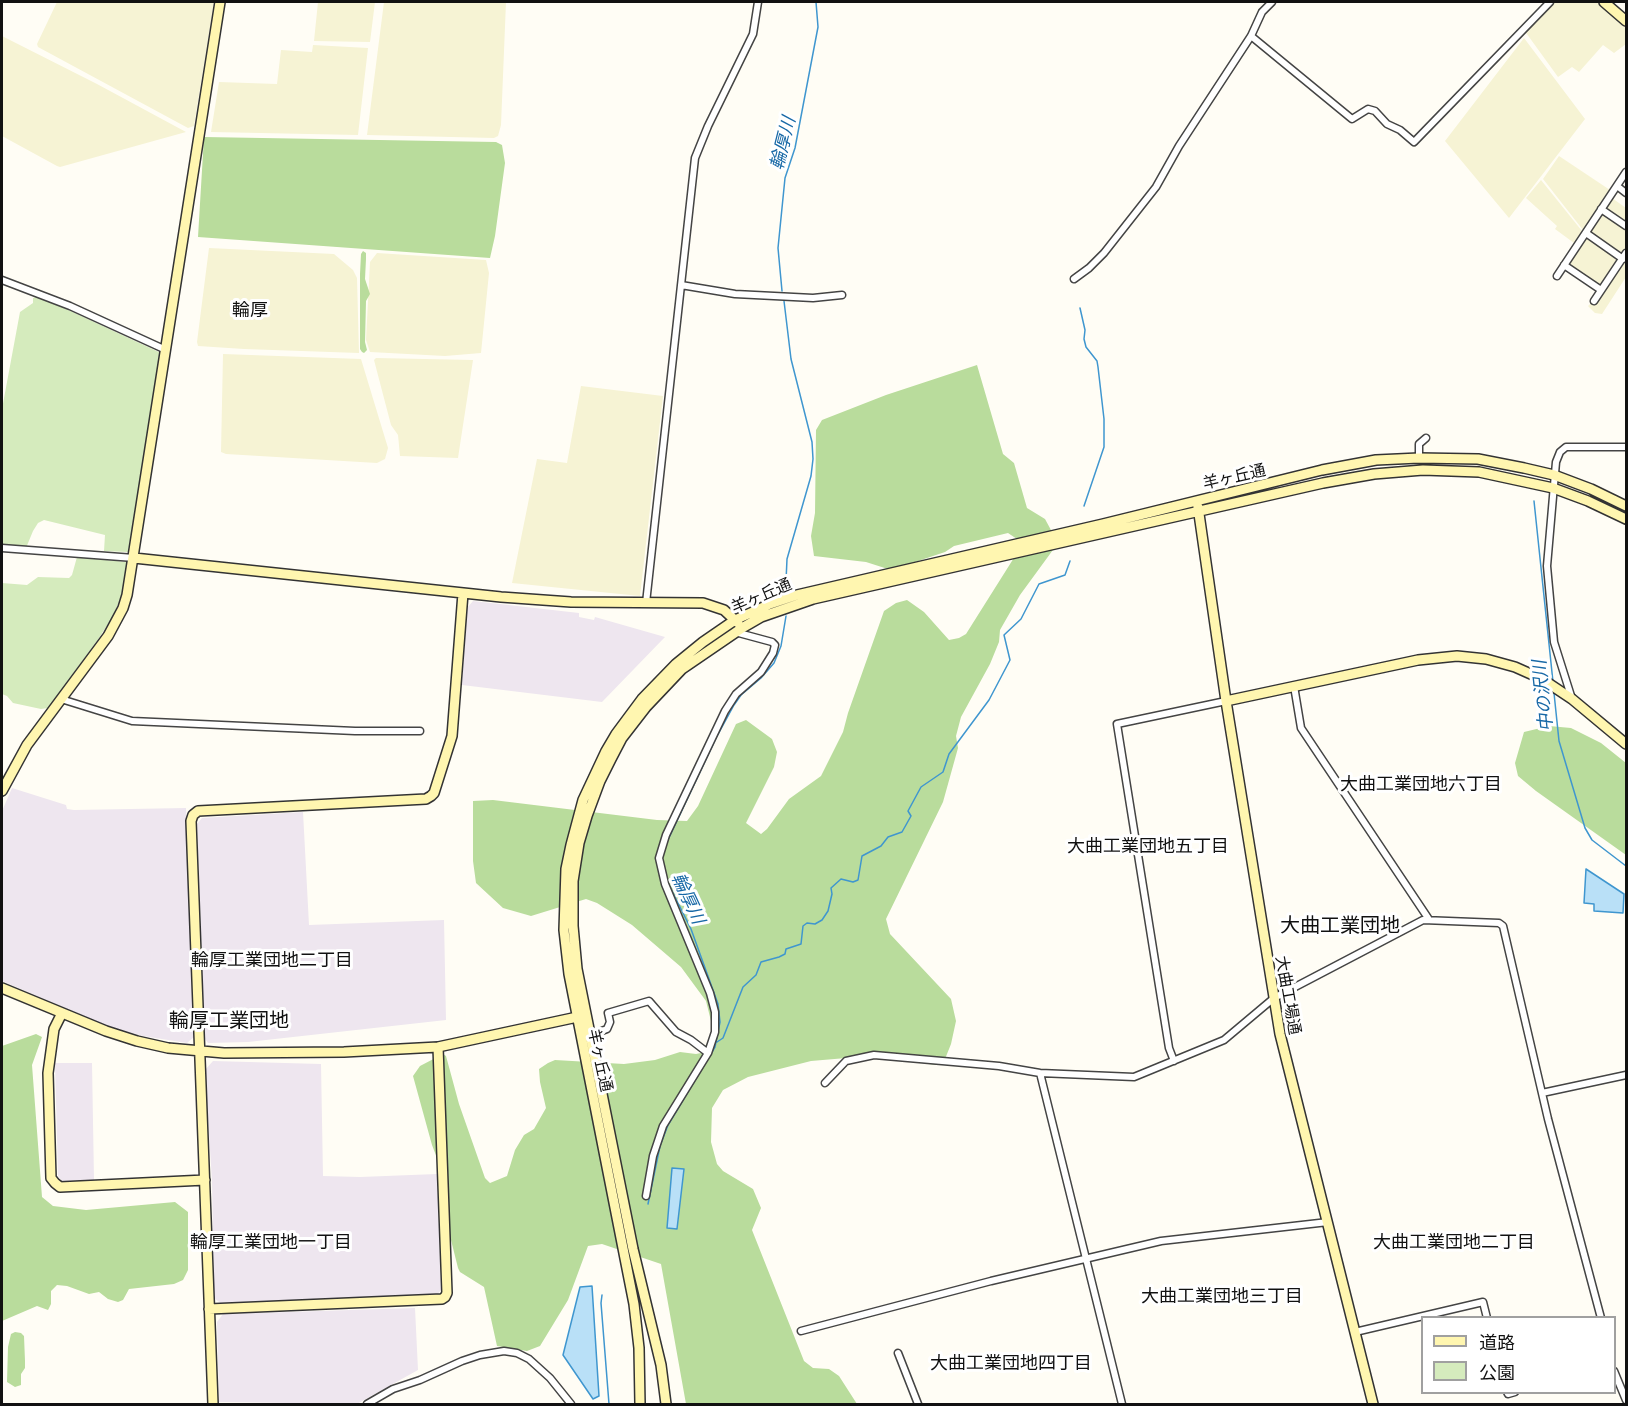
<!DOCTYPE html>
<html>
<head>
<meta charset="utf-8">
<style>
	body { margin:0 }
	#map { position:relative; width:1628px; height:1406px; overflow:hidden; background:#fffdf5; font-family:Georgia,"Noto Sans JP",serif }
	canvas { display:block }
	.frame { position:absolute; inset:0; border:3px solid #111; pointer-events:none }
	.legend { position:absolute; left:1421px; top:1316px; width:195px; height:78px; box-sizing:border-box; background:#fff; border:2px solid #a0a0a0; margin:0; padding:8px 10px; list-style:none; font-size:18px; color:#111 }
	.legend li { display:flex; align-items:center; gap:12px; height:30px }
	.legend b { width:30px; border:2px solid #a0a0a0 }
</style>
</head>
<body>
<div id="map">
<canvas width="1628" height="1406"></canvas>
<div class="frame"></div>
<ul class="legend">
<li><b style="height:8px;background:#fff6b0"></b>道路</li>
<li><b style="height:16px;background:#d5ebbd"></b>公園</li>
</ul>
</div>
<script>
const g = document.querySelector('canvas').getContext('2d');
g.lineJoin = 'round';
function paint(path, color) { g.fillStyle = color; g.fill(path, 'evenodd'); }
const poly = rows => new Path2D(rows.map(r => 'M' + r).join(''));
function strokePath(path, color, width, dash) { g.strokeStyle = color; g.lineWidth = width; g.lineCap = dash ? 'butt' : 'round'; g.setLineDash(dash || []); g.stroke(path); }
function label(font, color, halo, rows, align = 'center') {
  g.font = font + ' Georgia,"Noto Sans JP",serif'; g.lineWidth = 6; g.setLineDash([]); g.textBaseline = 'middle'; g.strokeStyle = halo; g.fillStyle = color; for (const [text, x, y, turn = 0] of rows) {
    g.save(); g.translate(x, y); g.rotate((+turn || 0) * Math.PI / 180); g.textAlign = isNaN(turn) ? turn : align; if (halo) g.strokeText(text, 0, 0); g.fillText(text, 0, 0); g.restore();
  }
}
const industrial = poly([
	[473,601,579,613,579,617,594,620,595,617,665,637,602,702,462,685,467,608],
	[12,788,66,805,67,809,74,810,186,808,194,1037,187,1043,143,1036,110,1027,2,981,2,811],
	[303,812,309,925,444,920,446,1020,248,1042,208,1043,205,1039,197,824,202,818],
	[213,1061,321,1064,323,1176,360,1177,437,1174,441,1290,436,1296,223,1305,214,1298,212,1181,205,1070],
	[55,1063,92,1063,94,1180,62,1181,58,1176],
	[415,1308,418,1370,357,1404,219,1402,217,1322,223,1314]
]);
const farmland = poly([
	[57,2,214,2,194,126,188,128,38,47,37,44],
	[318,2,375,2,370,42,314,41],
	[384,2,506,2,501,125,498,136,494,138,367,135],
	[1552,2,1599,2,1626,27,1626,44,1614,53,1603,45,1579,72,1572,67,1558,77,1524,30],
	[2,36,97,84,186,132,60,167,57,166,2,136],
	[1524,38,1585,119,1509,218,1445,141],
	[313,45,368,48,358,135,211,132,219,82,277,84,281,50,312,52],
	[1559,156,1610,190,1583,230,1543,179],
	[1541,180,1582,231,1574,243,1555,229,1557,226,1526,198],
	[1612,198,1626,208,1626,223,1605,208],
	[1602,212,1626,228,1626,247,1622,253,1589,231],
	[1586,237,1619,259,1600,287,1567,265],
	[209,248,334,254,353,270,357,278,359,353,244,349,198,346,197,342],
	[377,253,486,260,489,273,481,353,445,356,370,352,366,340,370,262],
	[1626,256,1626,277,1602,314,1595,313,1588,306,1591,303,1595,303],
	[223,354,361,359,388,448,385,459,377,463,226,454,221,452],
	[376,358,473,360,458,458,400,456,398,435,391,425,374,360],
	[581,386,663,396,640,596,512,583,537,459,567,463]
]);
const green = poly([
	[38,296,161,353,128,552,104,551,105,535,44,520,38,523,33,531,26,548,2,545,2,409,20,312,33,303,33,298],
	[77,557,126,562,128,563,121,597,113,616,99,638,48,708,41,709,13,703,7,696,2,694,2,583,27,585,38,577,69,578,72,575]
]);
const forest = poly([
	[204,137,496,142,502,145,505,163,495,236,490,258,198,237],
	[363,251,366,253,366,259,365,279,370,294,366,301,365,342,367,350,364,353,362,352,360,349,360,274,361,254],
	[977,365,1003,454,1014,463,1027,508,1045,519,1058,543,1020,595,1000,630,999,642,990,664,961,717,956,736,958,748,943,802,886,919,890,934,951,999,956,1021,951,1044,945,1059,935,1065,887,1057,858,1057,811,1061,748,1077,723,1090,712,1108,711,1142,717,1164,723,1171,753,1189,761,1208,752,1230,804,1361,813,1368,829,1369,839,1376,857,1404,686,1404,661,1264,602,1244,588,1246,568,1300,540,1346,527,1351,497,1346,484,1287,460,1272,458,1268,443,1208,447,1184,432,1145,413,1076,420,1066,443,1054,446,1056,459,1104,485,1178,490,1183,507,1176,515,1150,524,1135,534,1129,546,1108,540,1082,539,1069,548,1063,555,1060,624,1064,655,1060,680,1052,696,1054,701,1053,712,1035,712,1025,706,1001,681,967,632,925,597,903,586,899,531,916,503,908,476,883,473,861,473,801,493,800,657,820,687,821,698,806,736,724,746,720,772,739,777,752,774,767,746,823,761,834,767,829,789,799,821,776,843,732,848,713,884,611,896,603,907,600,924,612,949,640,959,638,966,634,1017,553,1017,539,1008,533,954,546,945,552,891,570,866,562,814,556,811,536,815,513,816,430,822,420,886,395],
	[1549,726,1571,728,1601,743,1626,763,1626,855,1536,791,1518,776,1515,763,1524,732],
	[36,1034,42,1037,32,1065,42,1197,53,1206,86,1210,175,1202,188,1212,188,1270,183,1280,174,1284,129,1289,123,1300,118,1302,108,1299,99,1292,89,1294,67,1286,57,1285,51,1291,51,1304,48,1310,37,1306,2,1321,2,1046],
	[15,1332,21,1333,24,1336,25,1361,25,1368,21,1374,21,1385,15,1387,7,1382,8,1347,11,1334]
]);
const water = poly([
	[1586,869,1624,894,1623,913,1594,911,1594,904,1584,903,1586,869],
	[672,1168,684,1169,677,1229,667,1228,672,1168],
	[592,1286,599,1396,593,1399,563,1355,580,1287,592,1286]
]);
const stream = poly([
	[782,291,778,248,785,178,795,148,818,27,816,2],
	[784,301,791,359,812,442,813,459,811,476,787,559,786,581],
	[1080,308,1085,330,1084,339,1086,347,1097,361,1098,367,1104,419,1104,447,1084,506],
	[1534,501,1553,682],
	[1554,693,1559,741,1585,828,1592,840,1626,866],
	[666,844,716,738,734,705,741,695,761,678,774,663,781,646,786,616],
	[717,1042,723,1038,743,987,756,975,761,962,779,957,785,954,786,949,801,944,803,926,807,923,815,924,822,920,828,911,832,894,831,888,841,879,853,882,858,880,862,856,881,846,888,837,902,832,911,816,908,811,921,787,943,772,949,754,989,700,1010,660,1004,635,1021,619,1039,584,1065,575,1070,561],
	[648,1204,660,1146,668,1125,715,1047,720,1022,718,1004,691,929,667,881],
	[602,1295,601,1303,609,1404]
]);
const street = poly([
	[1251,36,1352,119,1368,109,1375,111,1387,124,1400,130,1414,142,1550,2],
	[1617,186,1626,193],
	[1601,209,1626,226],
	[1586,233,1623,259],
	[1564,265,1601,290],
	[1557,276,1626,172],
	[1074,279,1089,268,1104,253,1156,187,1179,146,1251,36,1262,12,1272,2],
	[2,280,70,306,166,350],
	[681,285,735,294,813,298,842,295],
	[1594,301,1626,253],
	[1419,458,1419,444,1426,438],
	[2,548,134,558],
	[646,603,695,158,708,126,753,34,758,2],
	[1294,686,1301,728,1428,918],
	[61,699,132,721,355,731,420,731],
	[1572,699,1554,642,1547,566,1556,462,1560,452,1566,447,1626,447],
	[591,1035,607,1029,610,1022,608,1013,649,1001,676,1032,691,1040,708,1053],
	[1174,1061,1169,1048,1117,724,1226,701],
	[1040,1073,1122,1404],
	[825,1083,846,1061,874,1055,999,1066,1040,1073,1134,1077,1224,1040,1274,998,1423,920,1499,923,1503,926,1548,1119,1601,1318],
	[1542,1093,1626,1075],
	[646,1196,653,1156,663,1126,708,1053,715,1032,715,1012,710,993,665,884,659,858,666,835,725,711,736,694,761,672,773,653,775,645,772,642,735,632],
	[801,1331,991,1281,1161,1241,1328,1222],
	[1355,1332,1483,1302,1487,1318],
	[898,1353,918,1404],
	[1614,1371,1626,1400],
	[1507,1392,1508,1394,1515,1392],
	[367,1404,393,1389,420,1380,462,1361,480,1355,504,1351,517,1353,529,1359,550,1378,571,1404]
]);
const secondary = poly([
	[1604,2,1626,21],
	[1198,507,1226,701,1280,1034,1373,1404],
	[134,558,501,597,571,602,703,603,724,610,738,623],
	[1226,701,1418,660,1457,656,1486,659,1515,667,1542,679,1572,699,1626,744],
	[2,791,27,745,108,636,123,608,127,595,220,2],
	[2,988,106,1031,137,1041,168,1048,224,1053,344,1052,438,1047,582,1016],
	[62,1013,54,1029,48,1073,51,1178,55,1183,60,1187,205,1180],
	[209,1309,442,1299,445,1297,447,1293,438,1047],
	[213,1404,191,821,193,815,198,811,426,799,431,796,434,793,452,736,463,593],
	[640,1404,639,1348,634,1304,569,974,564,930,566,869,571,845,583,800,606,751,616,734,642,699,676,664,703,642,735,620,770,604,797,595,1103,524,1322,470,1376,460,1419,458,1478,459,1524,468,1554,475,1591,489,1626,506],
	[666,1404,661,1365,633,1249,577,969,573,926,573,881,579,843,587,816,600,781,611,759,622,738,646,707,682,669,742,628,761,617,813,599,1323,483,1374,474,1423,470,1479,472,1553,488,1588,501,1626,519]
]);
const streetNames = [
	["羊ヶ丘通",1234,476,-13],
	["羊ヶ丘通",761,595,-23],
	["大曲工場通",1289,995,80],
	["羊ヶ丘通",601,1060,78]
];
const waterNames = [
	["輪厚川",782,143,-76],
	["中の沢川",1542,696,-96],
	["輪厚川",689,898,65]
];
const neighbourhoodNames = [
	["輪厚",250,309],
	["大曲工業団地六丁目",1421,783],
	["大曲工業団地五丁目",1148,845],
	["輪厚工業団地二丁目",272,959],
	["輪厚工業団地一丁目",271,1241],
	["大曲工業団地二丁目",1454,1241],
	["大曲工業団地三丁目",1222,1295],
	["大曲工業団地四丁目",1011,1362]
];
const quarterNames = [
	["大曲工業団地",1340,924],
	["輪厚工業団地",229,1019]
];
paint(industrial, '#eee6ef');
paint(farmland, '#f6f3d4');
paint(green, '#d5ebbd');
paint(forest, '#b9dc9c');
paint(water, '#b9e0f7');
strokePath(water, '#3f96cf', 1.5);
strokePath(stream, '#3f96cf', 1.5);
strokePath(street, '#444', 9);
strokePath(secondary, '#333', 12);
strokePath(street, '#fff', 6);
strokePath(secondary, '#fff6b0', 9);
label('16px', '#111', '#fff', streetNames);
label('italic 18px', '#1768a6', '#fff', waterNames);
label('18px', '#111', '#fff', neighbourhoodNames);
label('20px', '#111', '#fff', quarterNames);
</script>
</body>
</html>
